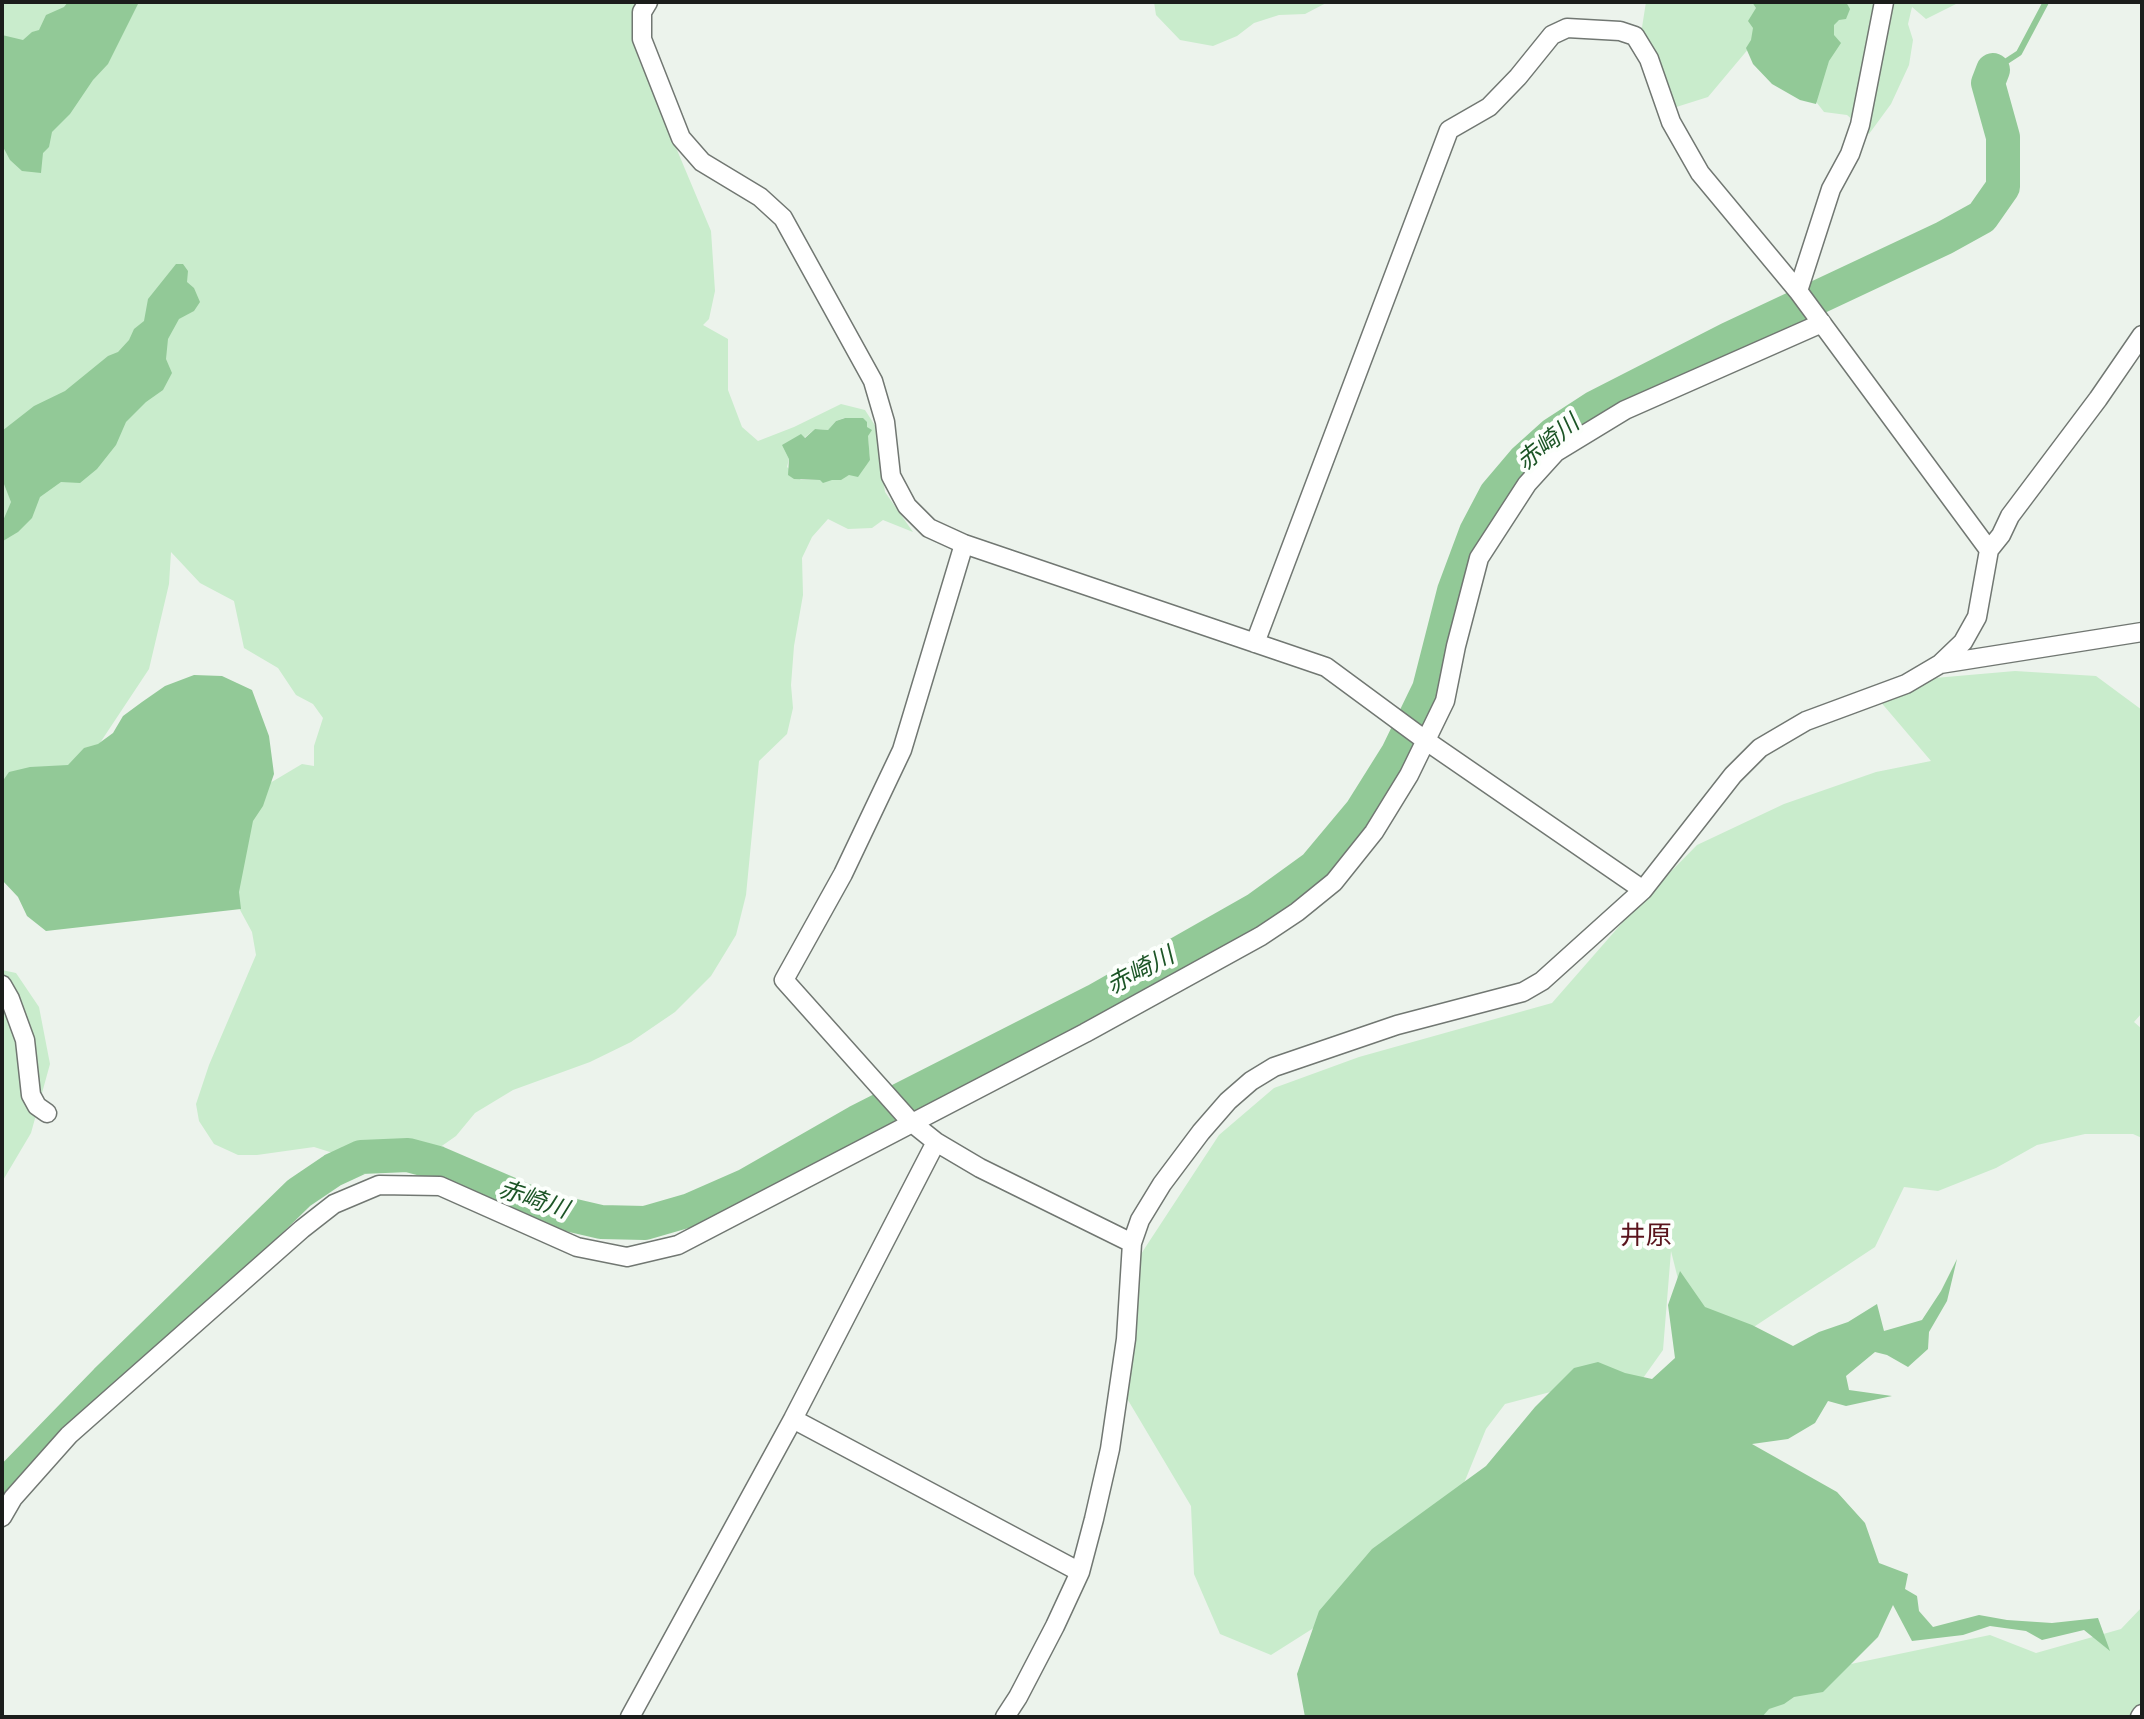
<!DOCTYPE html>
<html>
<head>
<meta charset="utf-8">
<style>
	body { margin:0 }
	#map { position:relative; width:2144px; height:1719px; overflow:hidden; background:#ecf3ec; font-family:"Sofia Sans Condensed",sans-serif }
	canvas { display:block }
	.frame { position:absolute; inset:0; border:4px solid #1b1d1b; pointer-events:none }
</style>
</head>
<body>
<div id="map">
<canvas width="2144" height="1719"></canvas>
<div class="frame"></div>
</div>
<script>
const g = document.querySelector('canvas').getContext('2d');
g.lineJoin = 'round';
function paint(path, color) { g.fillStyle = color; g.fill(path, 'evenodd'); }
const poly = rows => new Path2D(rows.map(r => 'M' + r).join(''));
function strokePath(path, color, width, dash) { g.strokeStyle = color; g.lineWidth = width; g.lineCap = dash ? 'butt' : 'round'; g.setLineDash(dash || []); g.stroke(path); }
function label(font, color, halo, rows, align = 'center') {
  g.font = font + ' "Sofia Sans Condensed","Noto Sans JP",sans-serif'; g.lineWidth = 8; g.setLineDash([]); g.textBaseline = 'middle'; g.strokeStyle = halo; g.fillStyle = color; for (const [text, x, y, turn = 0] of rows) {
    g.save(); g.translate(x, y); g.rotate((+turn || 0) * Math.PI / 180); g.textAlign = isNaN(turn) ? turn : align; if (halo) g.strokeText(text, 0, 0); g.fillText(text, 0, 0); g.restore();
  }
}
const green = poly([
	[2,2,648,2,633,25,638,57,711,231,715,291,709,319,703,325,728,339,728,390,742,427,758,441,794,427,841,404,865,410,876,427,885,492,913,532,883,520,872,528,848,529,828,519,812,537,802,558,803,595,794,646,791,685,793,708,787,734,759,761,746,895,736,935,711,976,675,1012,631,1042,590,1062,513,1090,475,1113,456,1136,436,1150,395,1164,368,1164,314,1147,257,1155,238,1155,214,1144,199,1121,196,1104,209,1065,256,955,252,932,233,897,243,823,265,786,302,764,314,766,314,746,323,718,313,704,296,695,278,668,244,648,234,601,200,583,171,552,169,584,149,669,90,758,2,789],
	[844,418,861,418,867,427,870,460,849,475,831,480,801,480,787,467,789,459,804,438,815,429,828,430,836,421],
	[1154,2,1328,2,1305,14,1279,15,1254,23,1237,36,1213,46,1180,40,1156,15],
	[1646,2,1765,2,1760,35,1708,97,1670,109,1640,40],
	[1837,2,1960,2,1926,19,1912,7,1908,24,1913,40,1909,65,1891,104,1869,134,1847,115,1824,112,1810,94],
	[2015,671,2096,676,2142,710,2142,1013,2134,1022,2142,1029,2142,1138,2133,1134,2085,1134,2037,1145,1996,1168,1938,1191,1904,1187,1875,1247,1740,1336,1684,1303,1671,1251,1663,1350,1631,1395,1592,1381,1505,1404,1486,1429,1460,1493,1331,1617,1271,1655,1220,1634,1194,1574,1191,1506,1119,1385,1141,1254,1219,1135,1274,1088,1359,1057,1552,1003,1636,907,1697,845,1784,804,1876,772,1931,761,1879,700,1923,679],
	[2,970,16,973,39,1007,50,1064,31,1133,2,1182],
	[2142,1607,2142,1717,1722,1717,1822,1670,1990,1635,2036,1653,2121,1629]
]);
const water = poly([
	[68,2,139,2,108,64,93,80,70,114,52,132,49,147,43,153,41,173,22,171,10,160,2,145,2,35,23,40,32,32,39,30,46,15,64,7],
	[1752,2,1846,2,1850,9,1846,19,1839,20,1834,25,1834,35,1841,43,1829,61,1816,104,1800,100,1772,84,1753,64,1746,48,1751,40,1753,28,1748,21,1756,8],
	[176,264,183,264,188,271,187,282,194,288,200,302,194,311,179,319,168,339,166,359,172,373,163,390,146,402,126,422,116,445,97,469,80,483,61,482,40,497,32,518,18,532,3,541,2,523,11,502,2,479,2,431,34,406,65,391,108,356,118,352,129,340,134,329,144,321,148,299],
	[845,418,863,418,867,422,867,427,872,430,868,436,870,460,858,477,849,475,841,480,832,480,823,483,820,480,794,479,788,475,789,459,782,445,801,434,805,438,815,429,828,430,836,421],
	[194,675,222,676,252,690,269,736,274,774,263,806,253,821,239,892,241,909,46,931,27,916,18,897,2,880,2,782,9,772,30,767,68,765,84,748,98,744,113,733,123,716,142,702,165,686],
	[1957,1259,1947,1301,1929,1332,1928,1349,1908,1367,1887,1355,1875,1352,1846,1376,1849,1390,1892,1396,1846,1406,1828,1401,1815,1423,1788,1439,1752,1444,1837,1492,1865,1523,1879,1563,1908,1574,1905,1589,1917,1596,1919,1611,1933,1627,1979,1615,2007,1620,2052,1623,2098,1618,2110,1651,2084,1630,2042,1640,2026,1631,1990,1626,1963,1635,1912,1641,1893,1605,1878,1637,1823,1692,1794,1697,1784,1704,1769,1709,1762,1717,1305,1717,1297,1674,1319,1611,1372,1549,1486,1466,1535,1407,1574,1368,1598,1362,1625,1373,1652,1379,1675,1358,1668,1305,1680,1271,1705,1307,1752,1325,1793,1346,1819,1332,1848,1322,1877,1304,1884,1331,1922,1320,1941,1291]
]);
const stream = poly([
	[1993,70,2019,53,2046,2]
]);
const river = poly([
	[2,1488,106,1381,299,1193,333,1170,361,1157,408,1155,438,1163,545,1209,601,1222,645,1223,690,1210,747,1185,857,1122,1095,1001,1257,909,1315,867,1361,812,1398,753,1429,689,1454,591,1476,532,1496,494,1524,461,1554,434,1594,408,1729,339,1944,238,1982,217,2003,187,2003,137,1988,83,1993,70]
]);
const minor = poly([
	[648,2,642,12,642,39,681,138,702,162,760,197,783,218,873,381,885,422,891,476,907,506,929,528,964,544,1326,667,1425,740,1643,890],
	[1798,291,1831,189,1850,154,1860,125,1884,2],
	[964,544,902,750,843,874,784,980,911,1122,936,1142,980,1168,1132,1243],
	[1255,643,1449,130,1489,107,1518,77,1552,35,1567,28,1620,31,1635,36,1649,59,1671,122,1700,173,1798,291,1989,550],
	[1940,664,2142,632],
	[2,985,10,999,25,1040,31,1095,37,1106,47,1113],
	[793,1419,1080,1572],
	[2,1517,13,1498,69,1435,302,1229,334,1204,379,1185,440,1186,577,1247,627,1257,678,1245,1085,1033,1261,936,1297,912,1334,882,1374,832,1409,775,1445,701,1456,646,1479,558,1527,484,1556,452,1625,410,1822,323],
	[630,1717,793,1419,936,1142],
	[1005,1717,1018,1697,1055,1626,1080,1572,1094,1519,1110,1449,1126,1339,1132,1243,1140,1220,1162,1184,1201,1132,1228,1101,1251,1081,1274,1067,1397,1025,1523,992,1542,981,1643,890,1733,775,1760,748,1806,721,1906,684,1940,664,1963,642,1977,617,1989,550,2001,535,2010,516,2098,399,2142,335],
	[2140,1717,2142,1714]
]);
const waterNames = [
	["赤崎川",1549,444,-39],
	["赤崎川",1141,972,-28],
	["赤崎川",533,1201,18]
];
const quarterNames = [
	["井原",1646,1237]
];
paint(green, '#c9eccc');
paint(water, '#92c997');
strokePath(stream, '#92c997', 6);
strokePath(river, '#92c997', 34);
strokePath(minor, '#717772', 21);
strokePath(minor, '#fff', 18);
label('italic 24px', '#1c5526', '#fcfffc', waterNames);
label('26px', '#59131b', '#fcfffc', quarterNames);
</script>
</body>
</html>
